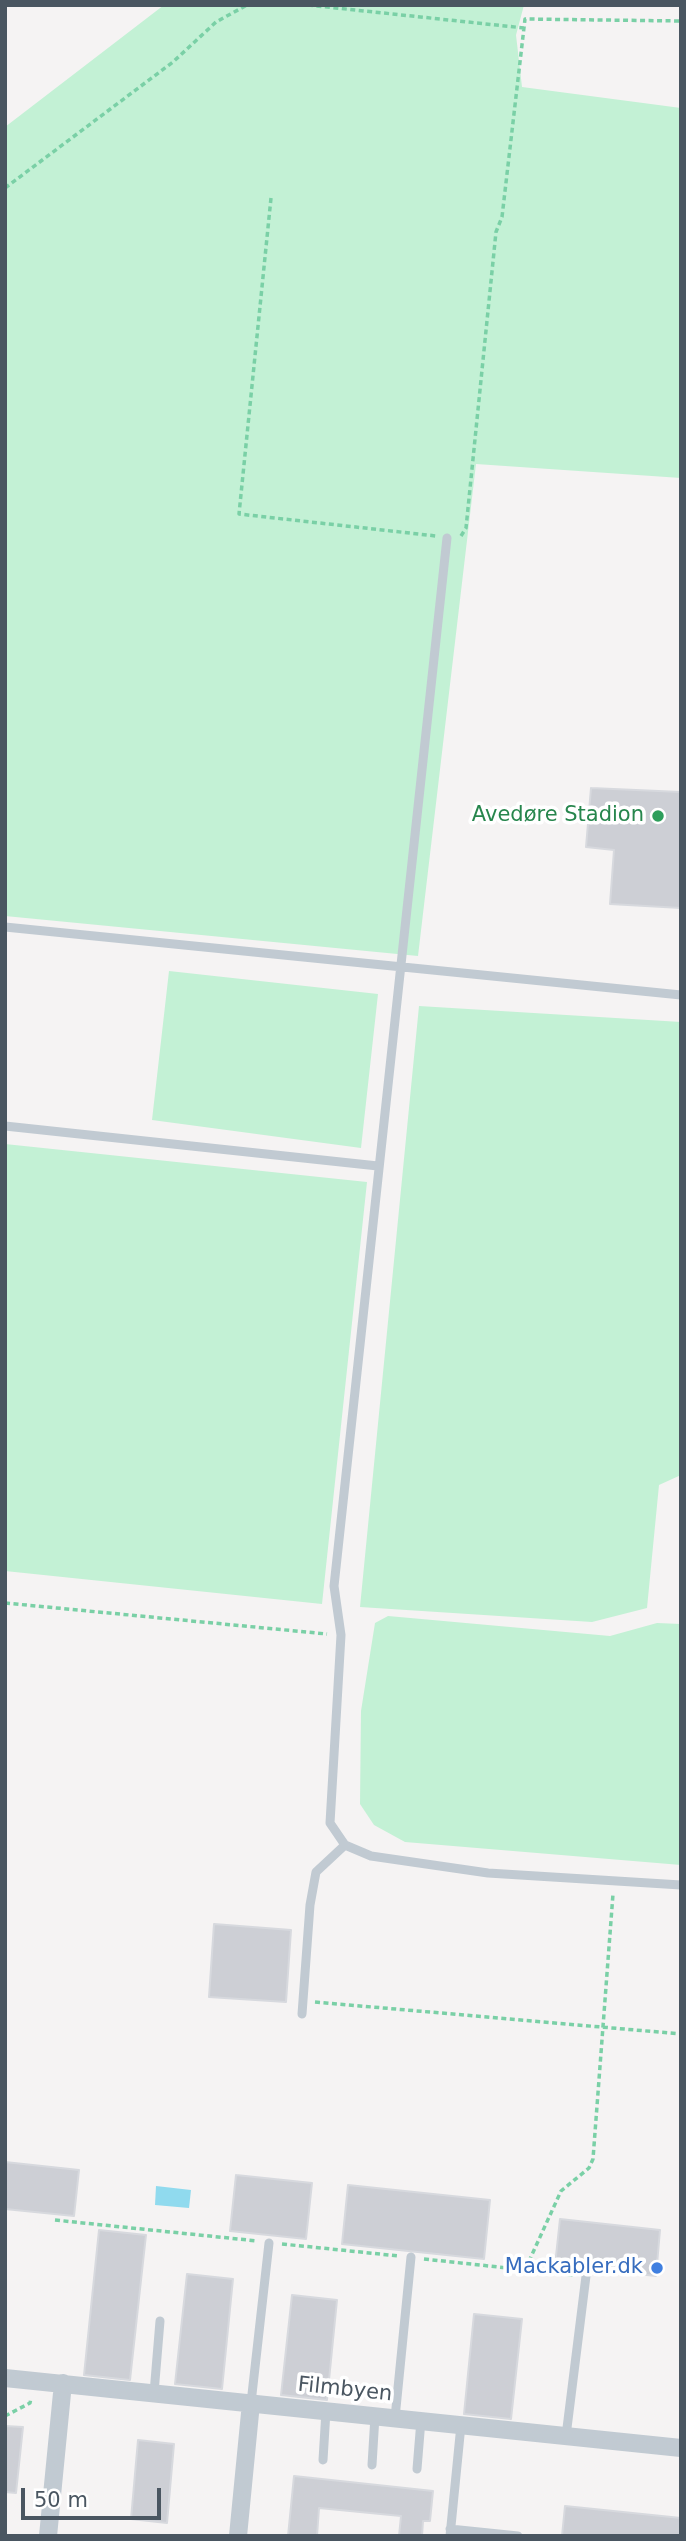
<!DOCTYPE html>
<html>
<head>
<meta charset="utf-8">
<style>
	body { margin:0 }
	#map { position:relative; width:686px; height:2541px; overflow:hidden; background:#f5f3f3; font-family:"DejaVu Sans",sans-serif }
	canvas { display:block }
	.frame { position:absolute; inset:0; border:7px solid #4a5661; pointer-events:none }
	.scale { position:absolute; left:21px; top:2488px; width:140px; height:32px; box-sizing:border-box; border:4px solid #4a5661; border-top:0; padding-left:9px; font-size:21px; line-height:24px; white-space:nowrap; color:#4a5661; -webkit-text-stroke:5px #fff; paint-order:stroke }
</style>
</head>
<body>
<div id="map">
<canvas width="686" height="2541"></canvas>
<div class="frame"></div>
<div class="scale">50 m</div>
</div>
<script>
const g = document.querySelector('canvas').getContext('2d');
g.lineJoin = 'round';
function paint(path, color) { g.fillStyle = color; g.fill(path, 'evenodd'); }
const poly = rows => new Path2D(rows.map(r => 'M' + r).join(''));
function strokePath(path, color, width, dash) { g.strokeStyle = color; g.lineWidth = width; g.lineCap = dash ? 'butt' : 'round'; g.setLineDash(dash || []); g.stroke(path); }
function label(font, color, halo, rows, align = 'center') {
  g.font = font + ' "DejaVu Sans",sans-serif'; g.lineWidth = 7; g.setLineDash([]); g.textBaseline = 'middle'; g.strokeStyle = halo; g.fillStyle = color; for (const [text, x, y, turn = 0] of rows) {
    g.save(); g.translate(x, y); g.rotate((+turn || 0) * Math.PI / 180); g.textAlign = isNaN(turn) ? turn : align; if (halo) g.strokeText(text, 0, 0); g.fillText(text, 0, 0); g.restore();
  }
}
const green = poly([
	[164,5,524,5,516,35,522,87,681,108,681,478,476,464,418,956,5,916,5,127],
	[169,971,378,994,361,1148,152,1120],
	[419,1006,681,1022,681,1475,659,1485,647,1608,592,1622,360,1607],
	[5,1144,367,1182,322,1604,5,1571],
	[388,1616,610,1636,657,1623,681,1624,681,1865,405,1842,374,1825,360,1804,361,1711,375,1623]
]);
const water = poly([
	[156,2186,191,2190,189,2208,155,2205]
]);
const building = poly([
	[591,788,681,792,681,908,610,904,614,850,586,847,591,788],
	[214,1924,291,1930,286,2002,209,1997,214,1924],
	[5,2162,79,2170,74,2216,5,2209,5,2162],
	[236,2175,312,2183,306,2239,230,2231,236,2175],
	[348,2185,490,2200,484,2259,342,2244,348,2185],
	[560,2219,660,2230,656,2276,555,2265,560,2219],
	[99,2230,146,2235,130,2380,84,2375,99,2230],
	[187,2274,233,2279,222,2389,175,2384,187,2274],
	[292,2295,337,2300,327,2400,281,2395,292,2295],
	[474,2314,522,2319,511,2419,464,2414,474,2314],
	[5,2426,23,2427,16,2493,5,2492,5,2426],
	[138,2440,174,2444,167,2523,131,2519,138,2440],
	[294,2476,433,2491,430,2521,423,2521,422,2536,399,2536,401,2516,319,2508,317,2536,288,2536,294,2476],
	[565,2506,681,2518,681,2536,562,2536,565,2506]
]);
const path = poly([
	[308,5,524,28],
	[5,188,173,62,216,22,247,5],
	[271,198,239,514,436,536],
	[461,536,466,528,496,232,502,217,525,19,681,21],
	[5,1603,327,1634],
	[315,2002,681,2034],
	[55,2220,257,2241],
	[282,2244,399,2256],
	[424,2259,573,2275],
	[529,2270,530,2259,561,2191,589,2168,593,2159,613,1894],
	[5,2416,30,2403,31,2398]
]);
const service = poly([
	[447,538,334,1586,341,1635,330,1823,345,1845,371,1856,488,1873,681,1885],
	[5,927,681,995],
	[5,1126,378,1166],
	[302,2014,310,1905,316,1872,345,1845],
	[154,2393,160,2321],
	[251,2403,269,2243],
	[395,2418,411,2257],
	[566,2436,586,2276],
	[323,2460,326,2411],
	[372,2465,375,2416],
	[417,2469,421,2420],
	[450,2529,518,2536],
	[450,2536,461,2425]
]);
const minor = poly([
	[5,2378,681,2448],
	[48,2536,63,2383],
	[238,2536,251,2403]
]);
const markers = [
	[658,816,7,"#2e9e5b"],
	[657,2268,7,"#3f7fe0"]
];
const leisureNames = [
	["Avedøre Stadion",644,816]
];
const shopNames = [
	["Mackabler.dk",643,2268]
];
const streetNames = [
	["Filmbyen",345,2390,6]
];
paint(green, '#c3f1d5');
paint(water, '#90daee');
paint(building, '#cdcfd5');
strokePath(building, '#d7d9de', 2);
strokePath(path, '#7ad0a6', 3.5, [5, 3.5]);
strokePath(service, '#c1cad2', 9);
strokePath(minor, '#c1cad2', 18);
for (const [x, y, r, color] of markers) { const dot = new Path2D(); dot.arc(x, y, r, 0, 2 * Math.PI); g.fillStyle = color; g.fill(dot); strokePath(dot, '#fff', 2.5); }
label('21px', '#27864d', '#fff', leisureNames, 'right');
label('21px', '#366cbe', '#fff', shopNames, 'right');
label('21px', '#4a5661', '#fff', streetNames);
</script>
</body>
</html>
